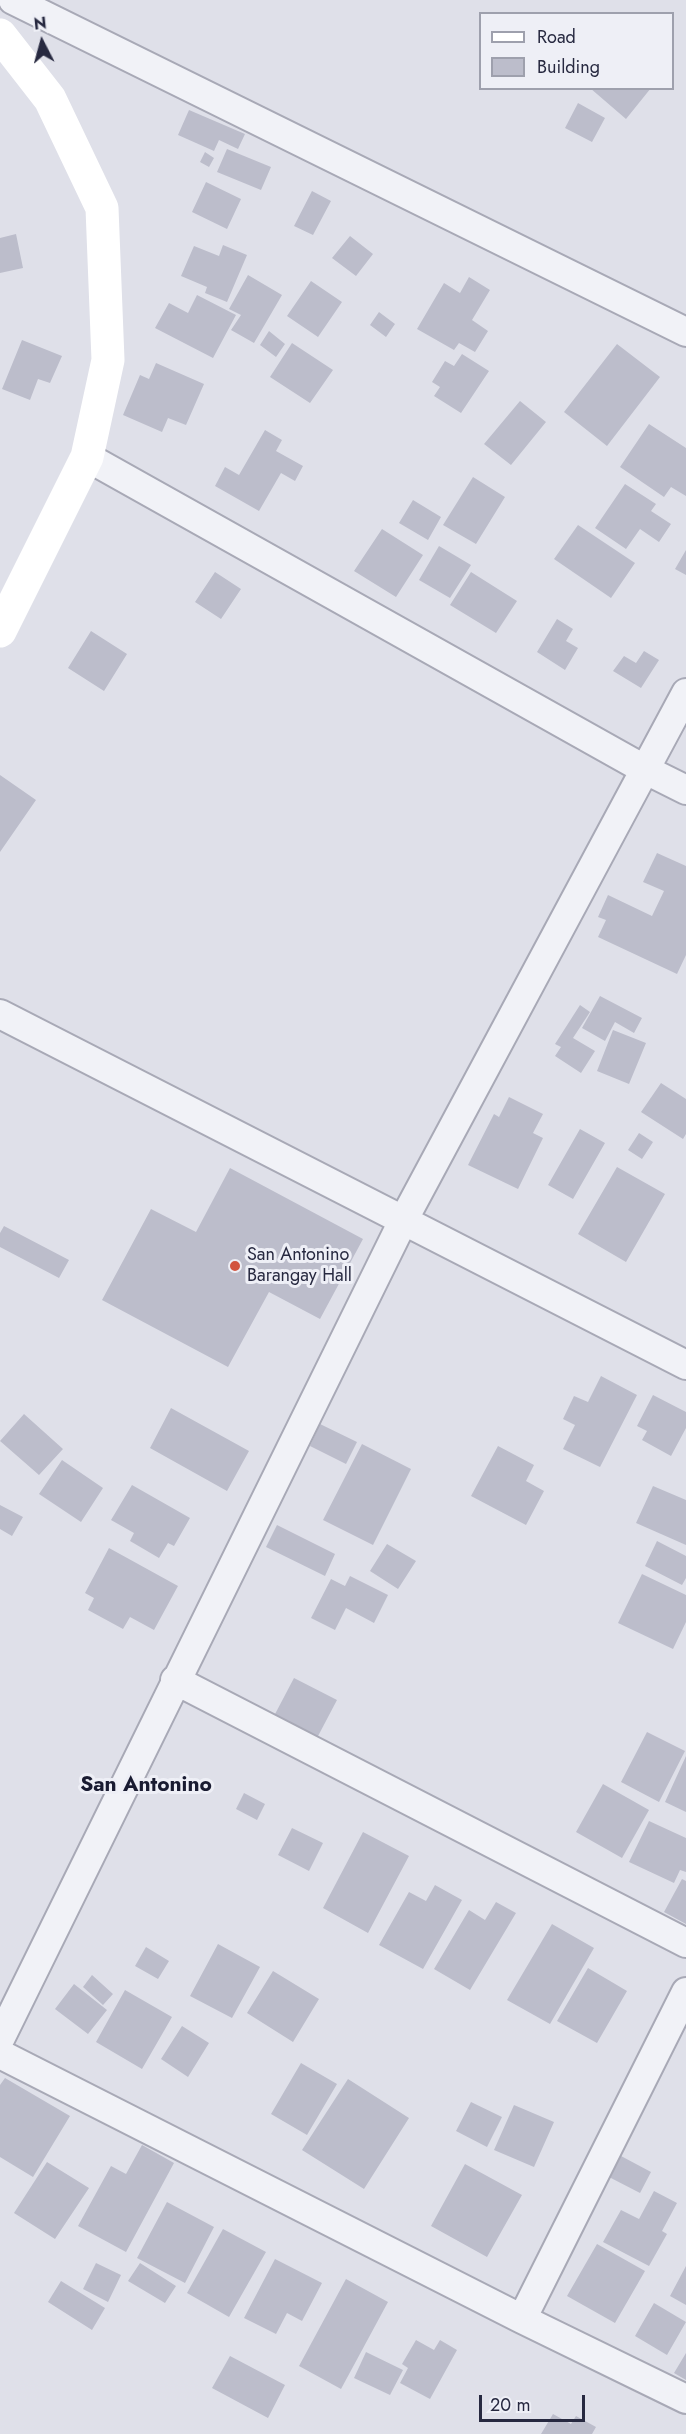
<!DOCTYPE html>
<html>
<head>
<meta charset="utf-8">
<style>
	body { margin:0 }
	#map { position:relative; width:686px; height:2434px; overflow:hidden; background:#dfe0e9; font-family:Jost,sans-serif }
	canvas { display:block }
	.legend { position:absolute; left:479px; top:12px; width:195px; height:78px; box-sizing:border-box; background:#eeeff6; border:2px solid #9ea0ad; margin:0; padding:8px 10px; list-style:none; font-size:18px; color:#272940 }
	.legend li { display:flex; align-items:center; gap:12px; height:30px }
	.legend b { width:30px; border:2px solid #9ea0ad }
	.north { position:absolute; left:12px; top:12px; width:60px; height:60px; -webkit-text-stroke:4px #eeeff6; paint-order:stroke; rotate:354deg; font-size:16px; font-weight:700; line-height:24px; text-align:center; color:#272940 }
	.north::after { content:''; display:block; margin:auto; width:21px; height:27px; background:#272940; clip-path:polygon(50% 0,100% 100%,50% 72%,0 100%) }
	.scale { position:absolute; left:479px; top:2395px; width:106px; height:27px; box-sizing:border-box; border:3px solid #272940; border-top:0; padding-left:8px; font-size:18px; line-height:21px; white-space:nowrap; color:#272940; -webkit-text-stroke:4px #eeeff6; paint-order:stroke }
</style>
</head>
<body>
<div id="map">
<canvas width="686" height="2434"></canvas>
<ul class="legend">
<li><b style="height:8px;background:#fff"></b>Road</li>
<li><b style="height:16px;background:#bcbdcb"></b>Building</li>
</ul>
<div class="north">N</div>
<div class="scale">20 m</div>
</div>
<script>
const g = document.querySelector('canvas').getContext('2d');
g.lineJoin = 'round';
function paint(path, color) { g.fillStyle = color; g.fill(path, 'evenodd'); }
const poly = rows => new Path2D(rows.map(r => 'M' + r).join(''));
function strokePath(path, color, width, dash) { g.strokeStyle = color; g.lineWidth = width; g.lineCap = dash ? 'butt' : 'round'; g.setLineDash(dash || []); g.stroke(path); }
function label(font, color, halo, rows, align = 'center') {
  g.font = font + ' Jost,sans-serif'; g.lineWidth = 6; g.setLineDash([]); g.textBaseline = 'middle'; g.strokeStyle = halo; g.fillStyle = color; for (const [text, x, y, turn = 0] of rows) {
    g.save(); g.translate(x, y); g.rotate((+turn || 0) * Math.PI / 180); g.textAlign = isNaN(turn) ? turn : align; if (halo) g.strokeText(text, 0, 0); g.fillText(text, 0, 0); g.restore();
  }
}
const building = poly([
	[590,88,651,88,626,119],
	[578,103,605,118,592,142,565,128],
	[189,110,245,134,238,149,219,140,214,151,178,135],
	[227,149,271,167,261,190,217,172],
	[205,152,214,158,209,167,200,162],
	[206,182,241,199,227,229,192,212],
	[312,191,331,201,313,235,294,226],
	[16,234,23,268,0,273,0,238],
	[350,236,373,254,356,276,332,258],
	[223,245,247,255,227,302,205,293,207,287,181,276,194,246,219,256],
	[248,275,282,295,254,343,231,330,241,315,229,309],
	[469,277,490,290,472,320,488,331,475,352,459,343,454,350,417,329,444,283,460,293],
	[311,281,342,302,318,337,287,316],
	[197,295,236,315,213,358,155,328,169,303,188,313],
	[379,312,395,324,386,337,370,325],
	[269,331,285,344,276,357,260,345],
	[22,340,62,356,50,383,38,379,30,400,2,389],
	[292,343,333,370,310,403,270,377],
	[617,344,660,377,607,446,564,412],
	[462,354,489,371,461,413,434,396,440,387,432,382,445,361,454,366],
	[156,363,204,384,186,425,168,418,162,432,123,415,140,375,149,379],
	[520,401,546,422,511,465,484,444],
	[649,424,686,448,686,496,671,487,664,497,620,467],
	[265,430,282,440,276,451,303,466,295,481,281,473,259,511,215,486,225,467,239,475],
	[473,477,505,497,476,544,443,525],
	[625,484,656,504,651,511,671,524,659,542,640,529,626,549,595,528],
	[413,500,441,517,428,540,399,523],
	[578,525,635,563,611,598,554,559],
	[382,529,423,555,396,597,354,571],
	[439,546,471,565,450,598,419,580],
	[686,550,686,575,675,569],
	[215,572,241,589,221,619,195,602],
	[471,572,517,601,496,633,450,605],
	[557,619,573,629,566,641,578,648,565,670,537,652],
	[91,631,127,654,104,691,68,668],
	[644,651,659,660,641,688,613,671,624,656,636,663],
	[0,775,36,800,0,852],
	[657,853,686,866,686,955,677,974,598,937,606,920,598,917,608,895,652,916,664,891,643,882],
	[600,996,642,1018,634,1033,615,1022,605,1041,582,1028],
	[580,1005,590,1012,573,1038,595,1051,581,1073,555,1056,561,1047,555,1044],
	[613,1030,646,1043,629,1084,597,1071],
	[661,1083,686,1099,686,1134,683,1139,641,1112],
	[509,1097,543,1114,533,1133,543,1138,518,1189,468,1165,494,1114,499,1117],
	[580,1129,605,1143,573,1199,548,1185],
	[639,1133,653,1142,642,1159,628,1150],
	[617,1167,665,1194,626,1262,578,1234],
	[230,1168,363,1239,320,1319,269,1292,228,1367,102,1300,151,1209,196,1232],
	[4,1226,69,1260,59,1278,0,1247,0,1233],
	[601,1376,637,1395,600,1467,563,1449,575,1425,563,1419,574,1396,588,1402],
	[653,1395,686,1412,686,1428,671,1456,642,1440,647,1431,637,1426],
	[171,1408,249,1451,227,1491,150,1448],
	[24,1414,63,1449,39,1475,0,1441],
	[320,1424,357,1442,346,1464,310,1446],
	[362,1444,411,1469,373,1545,323,1520],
	[498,1446,534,1465,526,1481,544,1491,526,1525,471,1496],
	[62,1460,103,1488,81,1522,39,1494],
	[132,1485,190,1518,174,1546,168,1543,159,1558,130,1541,134,1533,111,1520],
	[653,1486,686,1500,686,1545,636,1523],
	[0,1505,23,1517,12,1536,0,1529],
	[277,1525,335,1554,325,1576,266,1547],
	[657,1541,686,1556,686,1578,682,1585,645,1566],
	[387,1544,416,1561,398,1589,370,1571],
	[109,1548,178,1586,154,1630,130,1617,123,1629,88,1610,94,1598,85,1593],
	[642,1574,686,1595,686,1622,673,1649,618,1623],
	[350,1576,388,1595,374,1623,346,1608,335,1630,311,1618,331,1579,345,1586],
	[294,1678,337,1700,317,1738,274,1716],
	[647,1732,685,1751,659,1802,621,1782],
	[686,1756,686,1812,665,1802],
	[603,1784,649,1810,622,1858,576,1832],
	[244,1793,265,1804,257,1820,236,1809],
	[649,1821,686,1838,686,1872,680,1870,674,1883,629,1862],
	[292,1828,323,1843,309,1871,278,1855],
	[363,1832,409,1856,368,1933,323,1908],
	[682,1879,686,1881,686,1924,664,1912],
	[435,1885,462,1900,423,1969,379,1945,409,1892,426,1901],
	[496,1902,516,1913,470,1990,434,1969,469,1910,485,1920],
	[552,1924,594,1948,550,2024,507,2000],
	[218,1944,260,1967,232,2018,190,1996],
	[146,1947,169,1961,158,1979,135,1966],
	[588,1968,627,1991,597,2043,557,2021],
	[273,1971,319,1999,293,2042,247,2013],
	[92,1975,113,1994,103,2005,83,1987],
	[74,1984,107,2010,88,2034,55,2009],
	[125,1990,172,2017,142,2069,96,2042],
	[182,2026,209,2043,188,2077,161,2059],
	[301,2063,337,2084,307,2135,271,2114],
	[5,2078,70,2116,33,2177,0,2157,0,2085],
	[348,2079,409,2118,364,2189,302,2150],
	[471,2102,502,2117,487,2147,456,2131],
	[514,2105,554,2122,534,2167,494,2150],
	[142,2145,174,2163,126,2252,78,2226,111,2166,126,2174],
	[621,2156,651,2172,640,2193,609,2177],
	[47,2162,89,2188,55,2239,14,2213],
	[465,2164,522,2195,487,2257,431,2226],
	[654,2191,677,2203,662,2231,667,2234,649,2266,603,2242,621,2210,639,2219],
	[167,2202,214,2227,185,2283,137,2258],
	[223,2229,266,2252,229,2317,187,2293],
	[597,2244,645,2271,615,2323,567,2296],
	[275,2259,322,2283,302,2321,287,2313,276,2334,244,2318],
	[96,2263,121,2275,108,2302,83,2289],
	[140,2263,176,2286,165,2303,128,2281],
	[686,2266,686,2305,670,2296],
	[346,2279,388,2302,341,2389,299,2366],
	[61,2281,105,2308,92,2330,48,2302],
	[654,2303,686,2322,667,2355,635,2336],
	[416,2340,434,2350,440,2340,457,2350,430,2399,400,2383,408,2368,402,2364],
	[366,2352,403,2370,390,2395,354,2378],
	[686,2353,686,2380,674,2373],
	[230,2356,285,2385,268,2418,212,2388],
	[553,2414,571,2424,576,2416,596,2427,592,2434,541,2434]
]);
const street = poly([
	[13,0,686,332],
	[87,457,644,769,686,790],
	[0,1014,686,1365],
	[175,1680,686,1943],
	[0,2039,404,1219,686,693],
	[0,2054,522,2319,686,2399],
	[522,2319,686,1992]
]);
const secondary = poly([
	[0,35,50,99,102,208,108,360,87,457,0,631]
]);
const markers = [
	[235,1266,6,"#d2543f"]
];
const poiNames = [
	["San Antonino",247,1256],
	["Barangay Hall",247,1277]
];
const quarterNames = [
	["San Antonino",146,1786]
];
paint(building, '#bcbdcb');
strokePath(street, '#a8a9b6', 32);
strokePath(street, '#f1f2f7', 28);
strokePath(secondary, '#fff', 33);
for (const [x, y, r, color] of markers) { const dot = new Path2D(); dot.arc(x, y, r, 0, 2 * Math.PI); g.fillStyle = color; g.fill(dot); strokePath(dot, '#eeeff6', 2); }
label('18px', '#272940', '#eeeff6', poiNames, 'left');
label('bold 21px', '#191b31', '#eeeff6', quarterNames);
</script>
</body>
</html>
